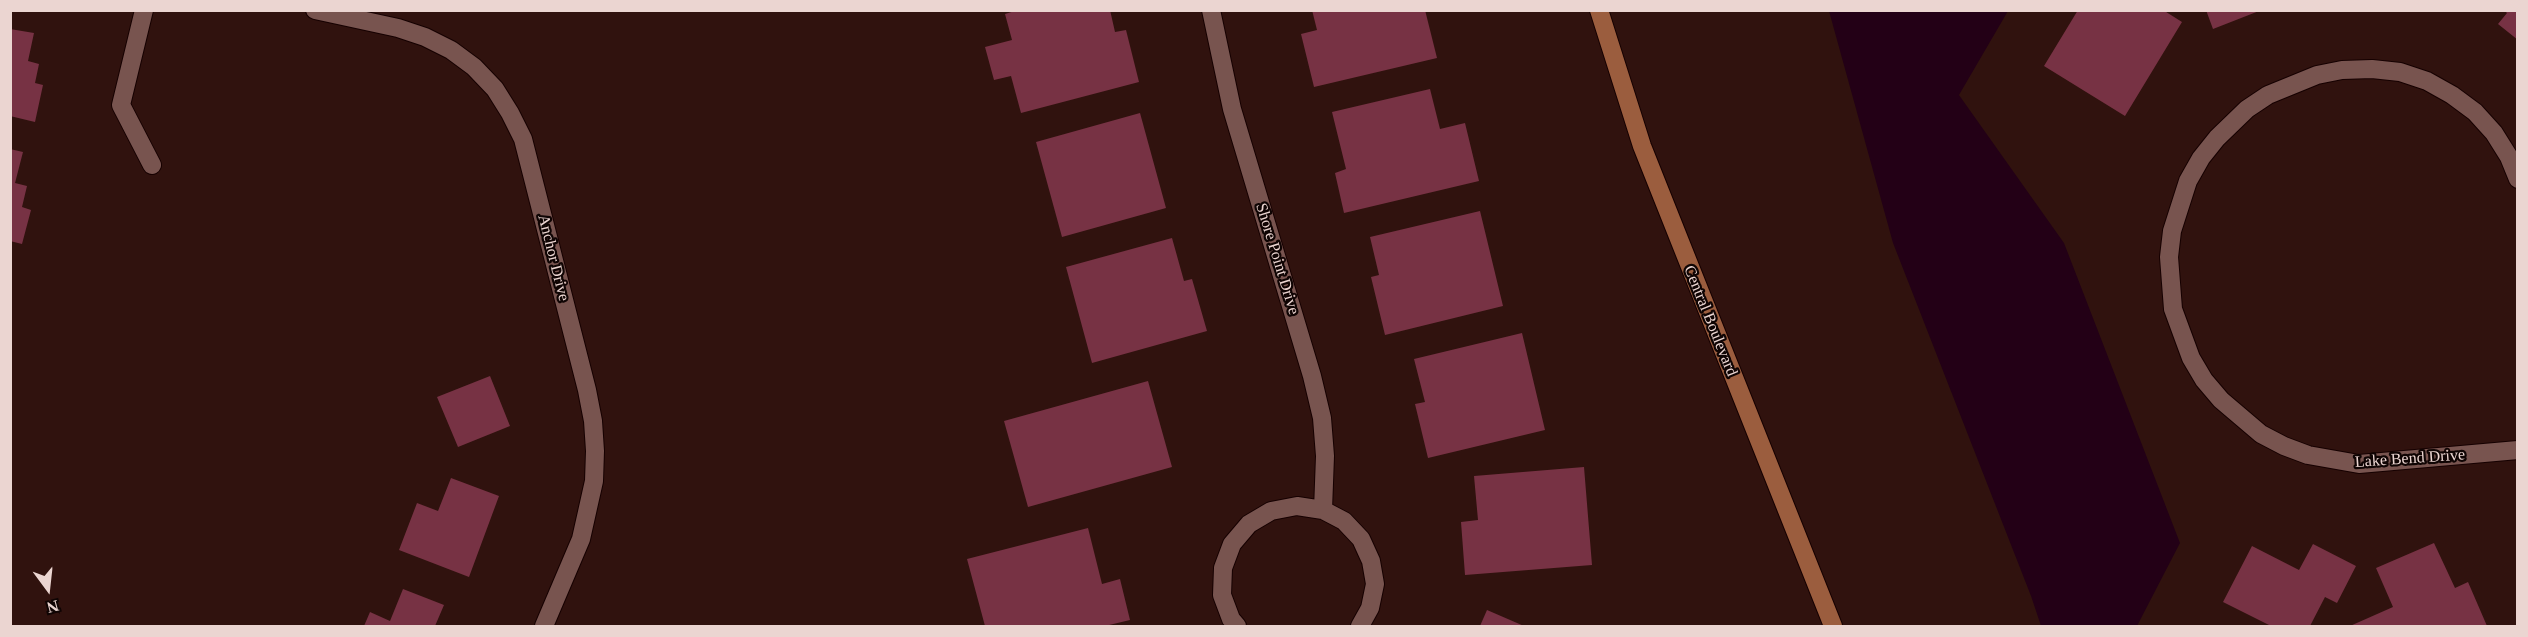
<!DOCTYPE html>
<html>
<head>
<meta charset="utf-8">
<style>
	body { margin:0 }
	#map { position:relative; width:2528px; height:637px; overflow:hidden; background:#30120e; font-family:Georgia,serif }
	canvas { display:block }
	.frame { position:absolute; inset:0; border:12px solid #ebd5d1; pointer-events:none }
	.north { position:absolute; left:18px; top:559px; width:60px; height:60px; -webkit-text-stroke:4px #0f0403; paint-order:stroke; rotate:165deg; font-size:16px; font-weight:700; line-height:24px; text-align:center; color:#ebd5d1 }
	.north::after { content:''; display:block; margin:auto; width:21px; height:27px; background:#ebd5d1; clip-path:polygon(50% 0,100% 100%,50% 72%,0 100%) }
</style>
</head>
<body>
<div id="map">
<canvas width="2528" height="637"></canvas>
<div class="frame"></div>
<div class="north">N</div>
</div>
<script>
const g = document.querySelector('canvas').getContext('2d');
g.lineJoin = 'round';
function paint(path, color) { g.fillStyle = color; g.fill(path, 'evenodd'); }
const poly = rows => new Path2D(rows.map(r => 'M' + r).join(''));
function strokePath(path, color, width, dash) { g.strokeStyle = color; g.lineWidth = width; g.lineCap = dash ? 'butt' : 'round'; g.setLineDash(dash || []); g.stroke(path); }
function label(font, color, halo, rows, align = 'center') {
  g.font = font + ' Georgia,serif'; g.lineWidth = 4.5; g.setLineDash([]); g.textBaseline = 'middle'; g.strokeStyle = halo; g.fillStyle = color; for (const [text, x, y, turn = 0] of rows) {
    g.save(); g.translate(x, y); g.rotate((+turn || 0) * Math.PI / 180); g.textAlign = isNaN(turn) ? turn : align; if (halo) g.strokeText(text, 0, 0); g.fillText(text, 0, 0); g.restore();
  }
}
const water = poly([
	[1829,11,2008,11,1959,95,2064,243,2180,543,2137,626,2041,626,2031,596,1893,243]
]);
const building = poly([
	[1018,10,1110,10,1115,32,1126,30,1139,82,1021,113,1011,76,994,80,985,47,1012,40,1005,14],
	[1312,10,1425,10,1437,58,1314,87,1301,34,1317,30],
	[2078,10,2163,10,2182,22,2125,116,2044,66],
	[2206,10,2259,10,2259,11,2213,29],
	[2504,10,2518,10,2518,40,2498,24,2507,13],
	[10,29,34,33,28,61,39,64,35,83,43,85,35,122,10,116],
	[1430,89,1440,129,1465,123,1479,181,1344,213,1335,173,1346,169,1332,112],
	[1140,113,1166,208,1062,237,1036,142],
	[10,149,23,152,15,183,27,186,22,207,31,210,22,244,10,241],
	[1480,211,1503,306,1385,335,1371,277,1379,275,1370,237],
	[1172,238,1184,281,1192,279,1207,331,1092,363,1066,267],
	[1522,333,1545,430,1428,458,1415,404,1425,402,1414,359],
	[490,376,510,426,458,447,437,397],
	[1148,381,1172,467,1028,507,1004,421],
	[1584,467,1592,565,1465,575,1461,522,1478,520,1474,476],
	[451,478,499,496,469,577,399,550,417,503,438,511],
	[1088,528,1102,584,1120,579,1130,620,1105,626,985,626,967,559],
	[2434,543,2455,588,2468,582,2487,626,2350,626,2393,607,2376,568],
	[2313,544,2356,566,2337,603,2325,597,2310,626,2271,626,2223,602,2252,546,2299,570],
	[403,589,444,605,435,626,364,626,370,612,390,621],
	[1487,610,1524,626,1480,626]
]);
const street = poly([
	[144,10,121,105,152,165],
	[315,10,398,28,425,37,451,50,474,67,495,89,510,113,523,139,587,390,593,421,595,451,594,481,581,539,544,626],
	[1211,10,1232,109,1312,376,1322,418,1325,456,1323,510],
	[2518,179,2509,157,2494,133,2475,112,2452,95,2427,81,2400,72,2372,69,2342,70,2317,75,2268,95,2247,109,2217,138,2201,158,2188,181,2172,231,2169,257,2173,309,2191,358,2204,380,2221,400,2261,434,2284,446,2308,455,2359,464,2518,450],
	[1237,626,1231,619,1222,595,1223,568,1232,544,1249,524,1271,511,1297,506,1323,510,1344,521,1361,539,1371,561,1375,584,1370,608,1360,626]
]);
const secondary = poly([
	[1599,10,1642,146,1833,626]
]);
const streetNames = [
	["Anchor Drive",553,258,76],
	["Shore Point Drive",1277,259,73],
	["Central Boulevard",1710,321,68],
	["Lake Bend Drive",2410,459,-4]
];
paint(water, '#230016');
paint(building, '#773244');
strokePath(street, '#160000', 20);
strokePath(secondary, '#160000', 20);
strokePath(street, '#78544f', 18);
strokePath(secondary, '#9b5d3e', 18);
label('16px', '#ebd5d1', '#0f0403', streetNames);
</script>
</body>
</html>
